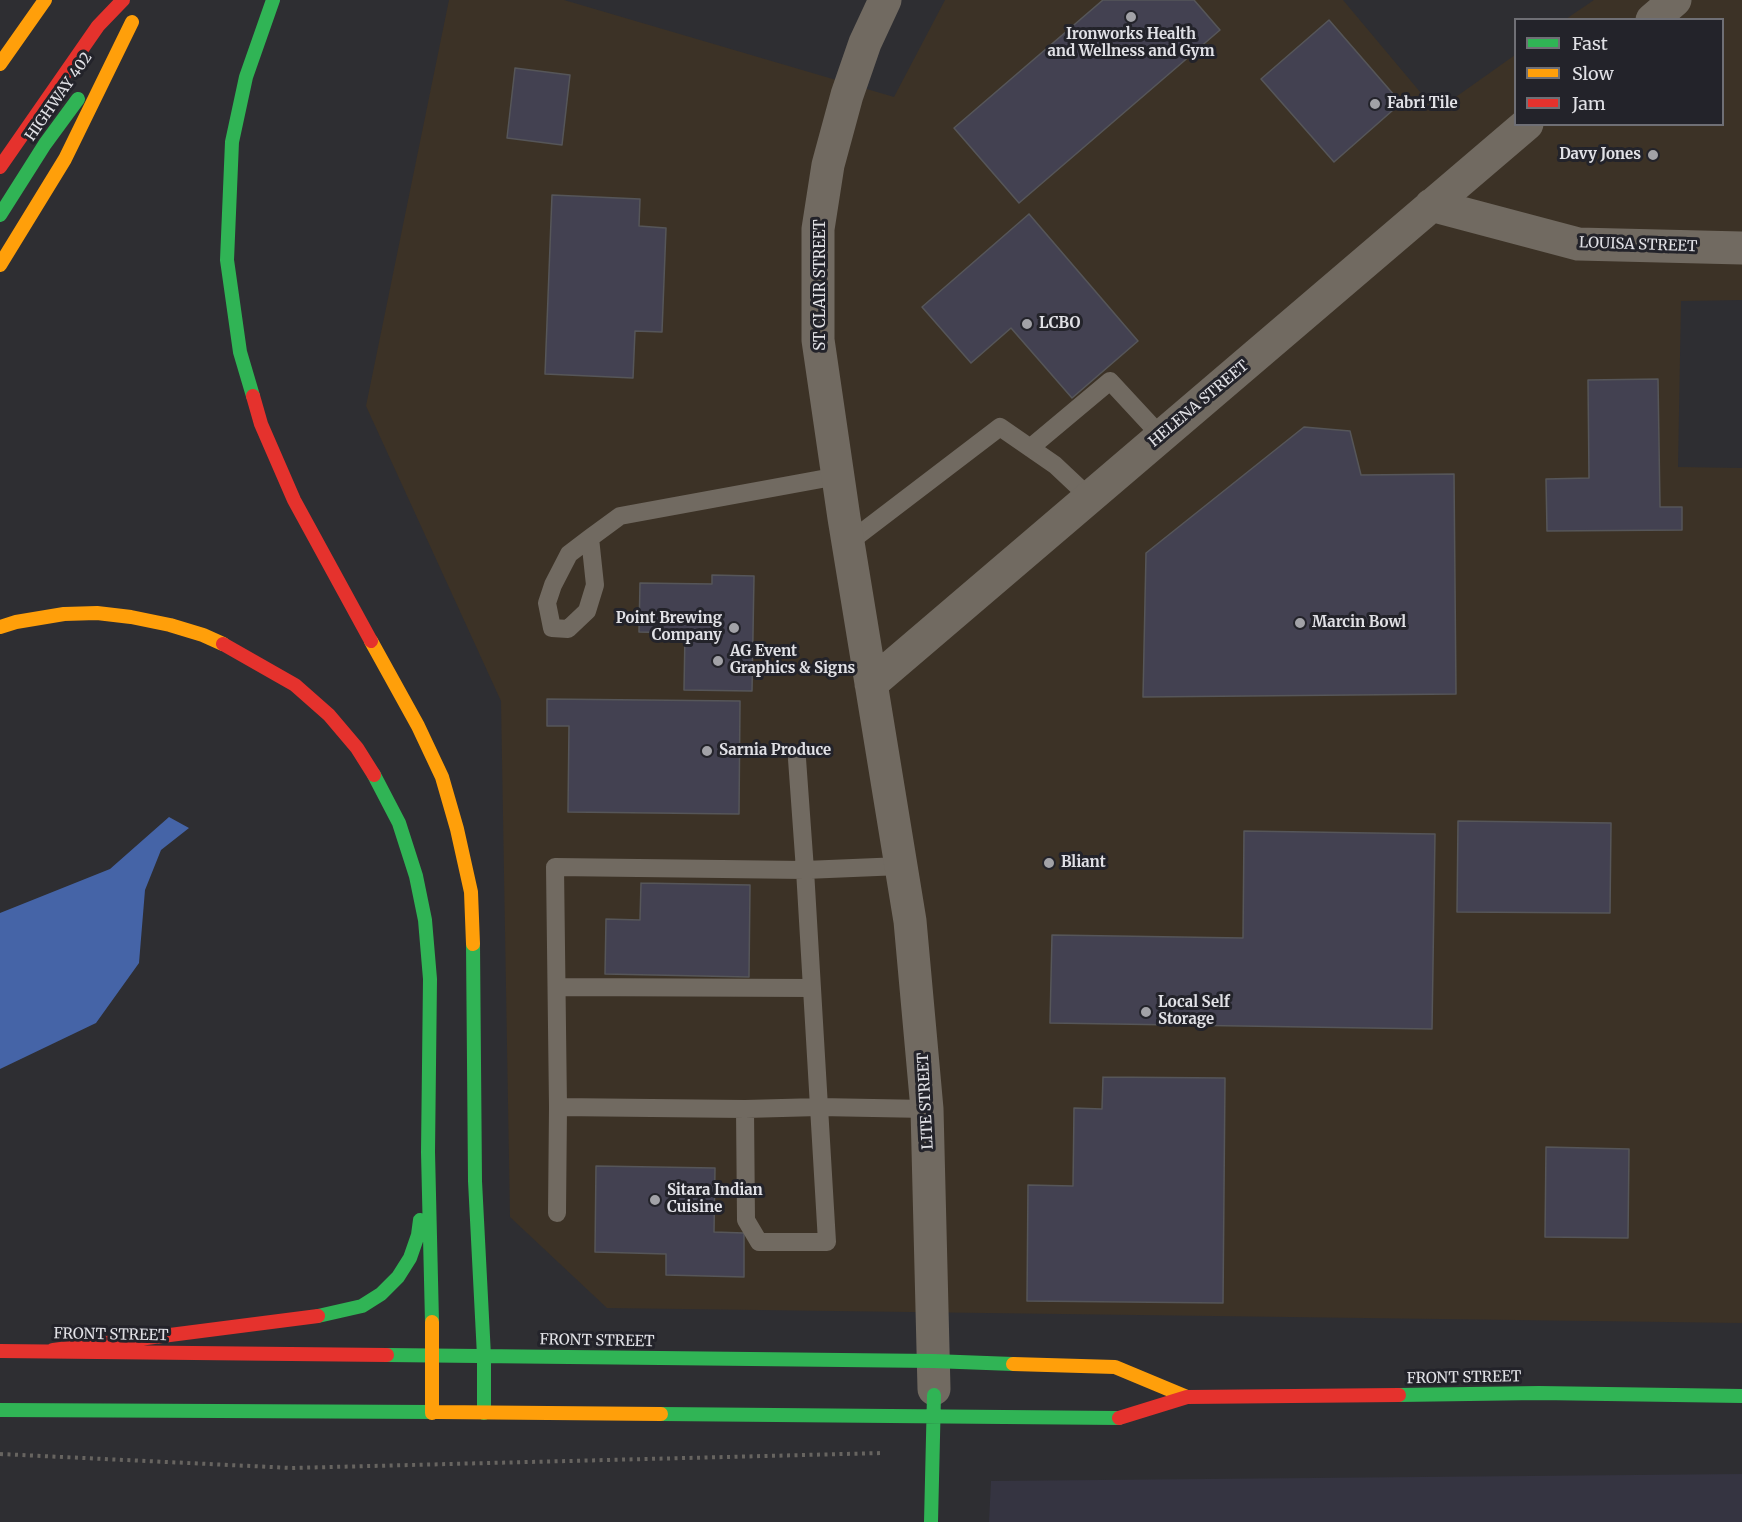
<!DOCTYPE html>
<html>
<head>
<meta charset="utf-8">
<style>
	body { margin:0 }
	#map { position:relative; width:1742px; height:1522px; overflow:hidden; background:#2e2e32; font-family:Merriweather,serif }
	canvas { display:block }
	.legend { position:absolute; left:1514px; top:18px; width:210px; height:108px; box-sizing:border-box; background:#23232a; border:2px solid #6f6f75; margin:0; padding:8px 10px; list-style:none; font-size:18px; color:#e1e1e6 }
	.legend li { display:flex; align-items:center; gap:12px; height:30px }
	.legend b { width:30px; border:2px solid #6f6f75 }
</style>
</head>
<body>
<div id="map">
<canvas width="1742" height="1522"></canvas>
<ul class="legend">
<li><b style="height:8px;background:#30b455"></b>Fast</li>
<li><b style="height:8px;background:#ff9f0a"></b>Slow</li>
<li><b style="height:8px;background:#e5322d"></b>Jam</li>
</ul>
</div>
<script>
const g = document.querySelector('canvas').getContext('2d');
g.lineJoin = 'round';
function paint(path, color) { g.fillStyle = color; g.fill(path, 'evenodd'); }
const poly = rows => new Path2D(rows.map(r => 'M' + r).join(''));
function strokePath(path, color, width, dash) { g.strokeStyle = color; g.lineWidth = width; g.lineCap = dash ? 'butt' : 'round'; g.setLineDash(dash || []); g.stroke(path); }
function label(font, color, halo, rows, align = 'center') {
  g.font = font + ' Merriweather,serif'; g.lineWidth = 6; g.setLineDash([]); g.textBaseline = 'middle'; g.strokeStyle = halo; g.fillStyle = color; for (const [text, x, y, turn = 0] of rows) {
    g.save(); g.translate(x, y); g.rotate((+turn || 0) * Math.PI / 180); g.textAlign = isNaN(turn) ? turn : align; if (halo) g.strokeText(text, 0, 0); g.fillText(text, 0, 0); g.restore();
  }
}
const commercial = poly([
	[449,0,564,0,894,97,945,0,1343,0,1436,111,1515,55,1516,124,1722,124,1722,20,1566,19,1594,0,1742,0,1742,300,1681,301,1678,467,1742,468,1742,1323,607,1308,510,1217,501,701,366,406]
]);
const built = poly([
	[1742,1474,1742,1522,989,1522,991,1481]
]);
const water = poly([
	[169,817,189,828,161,850,145,890,139,963,96,1023,0,1069,0,913,110,869]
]);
const building = poly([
	[1103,0,1194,0,1220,30,1019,203,954,128,1103,0],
	[1329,20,1401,103,1334,162,1261,79,1329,20],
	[515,68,570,75,562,145,507,138,515,68],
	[552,195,640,199,639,226,666,228,662,332,635,331,633,378,545,374,552,195],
	[1029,214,1138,341,1072,398,1011,328,971,363,922,307,1029,214],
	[1658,379,1660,507,1682,507,1682,530,1547,531,1546,479,1589,478,1588,380,1658,379],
	[1304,427,1350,431,1361,475,1454,474,1456,694,1143,697,1146,553,1304,427],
	[712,575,754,576,752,691,684,690,685,633,639,632,640,583,712,584,712,575],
	[547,699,740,701,739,814,568,812,569,726,547,726,547,699],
	[1458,821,1611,823,1610,913,1457,912,1458,821],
	[1244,831,1435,834,1432,1029,1050,1023,1052,935,1243,938,1244,831],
	[641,883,750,885,749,977,605,974,606,919,640,920,641,883],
	[1103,1077,1225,1078,1223,1303,1027,1301,1028,1185,1073,1186,1074,1108,1102,1109,1103,1077],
	[1546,1147,1629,1149,1628,1238,1545,1237,1546,1147],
	[596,1166,715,1168,714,1232,744,1233,744,1277,666,1275,666,1254,595,1252,596,1166]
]);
const path = poly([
	[0,1454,292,1468,883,1453]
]);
const lane = poly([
	[1030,448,1110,381,1161,436],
	[590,538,595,585,587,611,568,629,552,628,547,603,553,585,569,554,590,538,620,516,838,476],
	[848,543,1000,427,1055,465,1089,497],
	[901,866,805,870,819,1107,927,1109],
	[557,987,812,988],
	[745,1109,746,1220,759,1242,827,1242,819,1107,745,1109,558,1107,555,867,805,870,797,759],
	[557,1213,558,1107]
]);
const street = poly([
	[885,0,865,43,847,95,828,165,818,229,818,340,844,518,910,921,927,1109,934,1389],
	[1652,20,1675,0],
	[1431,205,1578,244,1742,248],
	[871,684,1527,124]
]);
const fast = poly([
	[0,215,45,144,78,99],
	[253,396,240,352,227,260,232,142,246,77,273,0],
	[374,775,399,823,416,876,425,920,430,979,428,1152,432,1322],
	[473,944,475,1181,484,1356,484,1413],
	[318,1316,362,1306,381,1294,398,1277,410,1258,418,1235,420,1220],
	[387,1355,933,1361,1013,1364],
	[1399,1395,1539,1393,1742,1396],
	[0,1410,436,1412],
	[661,1414,1119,1418],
	[931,1522,934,1395]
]);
const slow = poly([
	[0,64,45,0],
	[0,265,65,159,132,22],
	[0,627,16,622,64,614,97,613,131,617,170,625,203,635,223,644],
	[371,641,418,726,442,777,457,829,471,892,473,944],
	[1013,1364,1115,1367,1187,1397],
	[436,1412,661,1414],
	[432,1413,432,1322]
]);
const jam = poly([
	[0,167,98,26,123,0],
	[253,396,261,424,294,500,371,641],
	[223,644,295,685,329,715,357,748,374,775],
	[53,1350,318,1316],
	[0,1351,387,1355],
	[1119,1418,1187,1397,1399,1395]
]);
const markers = [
	[1131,17,6,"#a2a2a7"],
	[1375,104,6,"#a2a2a7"],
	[1653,155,6,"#a2a2a7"],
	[1027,324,6,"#a2a2a7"],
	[1300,623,6,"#a2a2a7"],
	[734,628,6,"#a2a2a7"],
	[718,661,6,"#a2a2a7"],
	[707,751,6,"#a2a2a7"],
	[1049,863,6,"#a2a2a7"],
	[1146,1012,6,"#a2a2a7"],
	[655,1200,6,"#a2a2a7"]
];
const poiNames = [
	["Ironworks Health",1131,35,"center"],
	["and Wellness and Gym",1131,52,"center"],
	["Fabri Tile",1387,104],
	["Davy Jones",1641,155,"right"],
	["LCBO",1039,324],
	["Point Brewing",722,619,"right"],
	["Company",722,636,"right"],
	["Marcin Bowl",1312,623],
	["AG Event",730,652],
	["Graphics & Signs",730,669],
	["Sarnia Produce",719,751],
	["Bliant",1061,863],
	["Local Self",1158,1003],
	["Storage",1158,1020],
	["Sitara Indian",667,1191],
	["Cuisine",667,1208]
];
const streetNames = [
	["HIGHWAY 402",59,97,-55],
	["LOUISA STREET",1638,245,2],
	["ST CLAIR STREET",821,285,-90],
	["HELENA STREET",1199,404,-40],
	["LITE STREET",926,1101,-93],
	["FRONT STREET",111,1335,1],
	["FRONT STREET",597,1341,1],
	["FRONT STREET",1464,1378,-1]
];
paint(commercial, '#3c3226');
paint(built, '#353441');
paint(water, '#4564a7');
paint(building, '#434151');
strokePath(building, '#565659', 1.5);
strokePath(path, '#676460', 4, [3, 4.5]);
strokePath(lane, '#716a61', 18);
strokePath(street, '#716a61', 33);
strokePath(fast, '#30b455', 14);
strokePath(slow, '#ff9f0a', 14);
strokePath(jam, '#e5322d', 14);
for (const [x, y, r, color] of markers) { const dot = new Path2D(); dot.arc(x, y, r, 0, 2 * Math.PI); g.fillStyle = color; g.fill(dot); strokePath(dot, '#23232a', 2); }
label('bold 15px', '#e1e1e6', '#23232a', poiNames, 'left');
label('15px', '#e1e1e6', '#23232a', streetNames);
</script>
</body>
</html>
